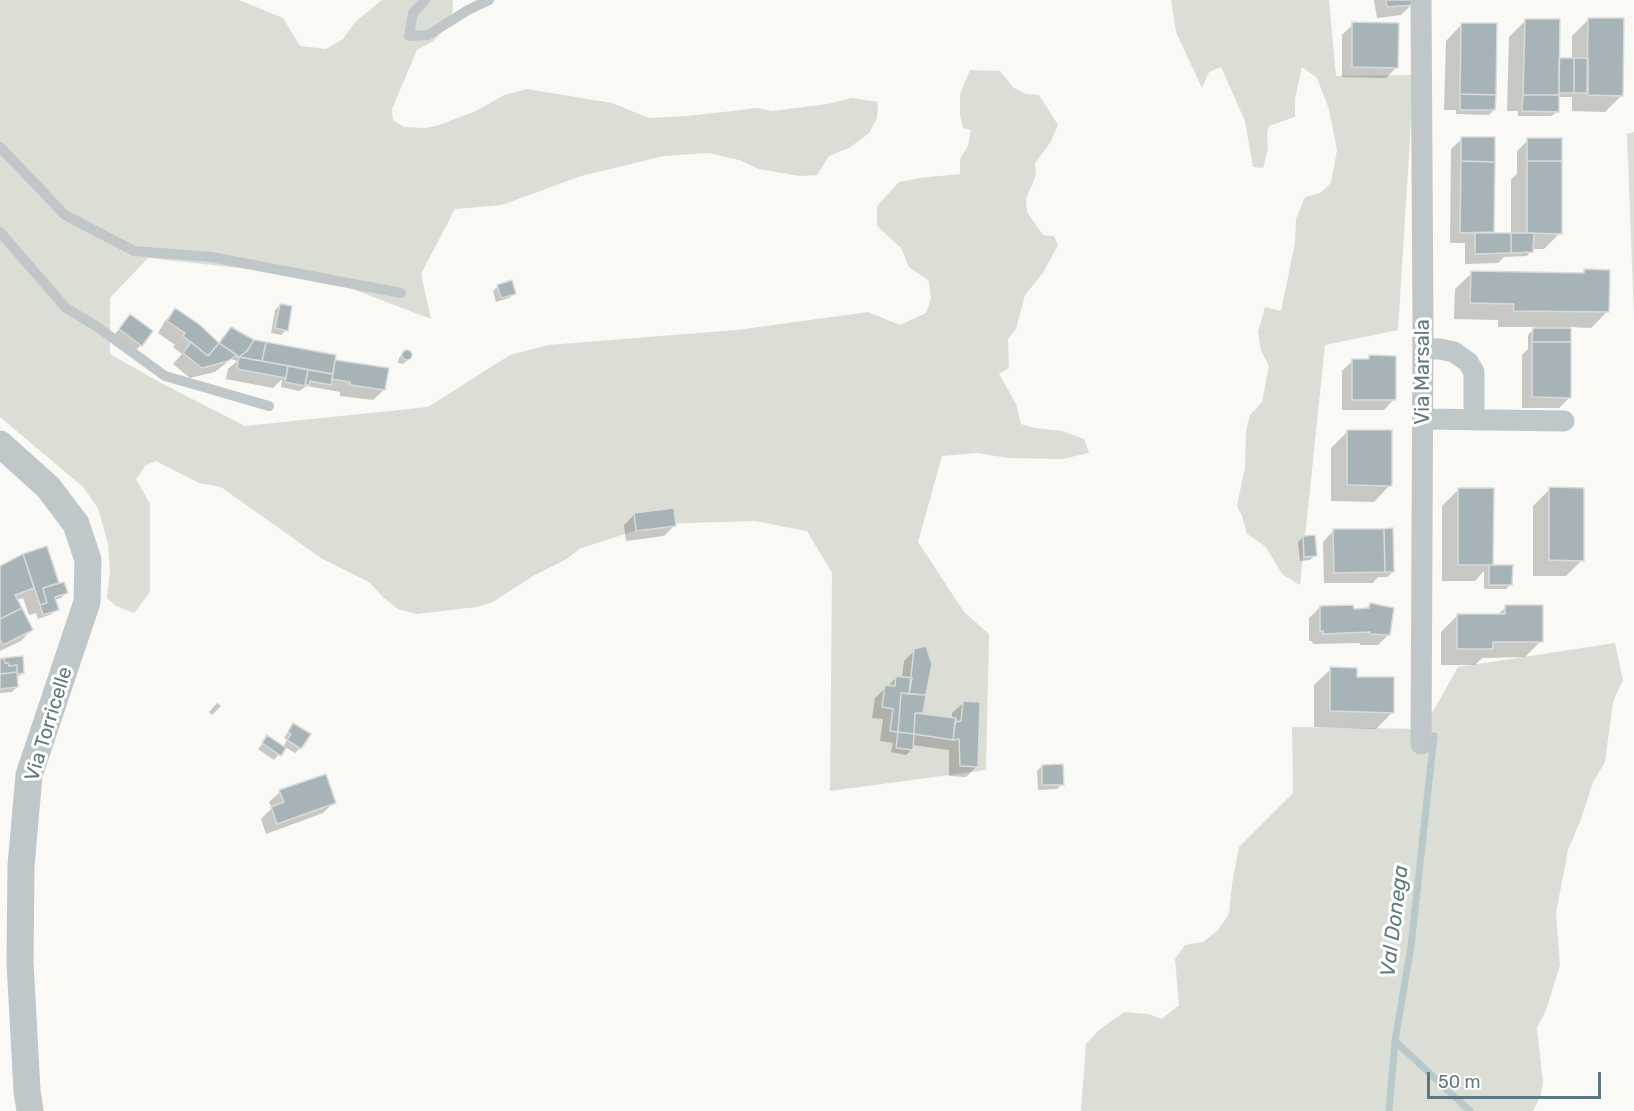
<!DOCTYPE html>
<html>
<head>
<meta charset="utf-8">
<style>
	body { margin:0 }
	#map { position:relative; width:1634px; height:1111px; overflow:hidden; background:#f9f9f6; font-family:Rubik,sans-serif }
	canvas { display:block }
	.scale { position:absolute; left:1427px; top:1072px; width:174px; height:27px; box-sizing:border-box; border:3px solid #5e777e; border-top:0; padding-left:8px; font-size:18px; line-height:21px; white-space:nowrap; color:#5e777e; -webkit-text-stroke:4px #fff; paint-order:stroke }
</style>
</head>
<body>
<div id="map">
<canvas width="1634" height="1111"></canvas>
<div class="scale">50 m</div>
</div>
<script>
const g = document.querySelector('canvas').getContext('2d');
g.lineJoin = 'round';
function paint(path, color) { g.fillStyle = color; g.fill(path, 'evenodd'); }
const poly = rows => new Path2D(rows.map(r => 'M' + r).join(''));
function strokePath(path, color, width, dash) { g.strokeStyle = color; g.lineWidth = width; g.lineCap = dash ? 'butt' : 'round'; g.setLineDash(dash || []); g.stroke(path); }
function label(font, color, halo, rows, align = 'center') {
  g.font = font + ' Rubik,sans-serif'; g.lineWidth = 6; g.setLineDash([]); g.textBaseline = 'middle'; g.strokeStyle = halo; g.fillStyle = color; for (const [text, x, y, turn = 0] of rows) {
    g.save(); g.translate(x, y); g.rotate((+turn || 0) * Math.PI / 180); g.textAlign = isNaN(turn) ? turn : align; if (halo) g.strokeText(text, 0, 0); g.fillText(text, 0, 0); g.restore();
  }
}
const green = poly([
	[0,0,239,0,283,18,300,46,326,49,343,39,355,22,382,0,453,0,452,22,433,41,417,50,392,109,393,120,404,127,426,128,439,125,476,111,504,95,527,89,612,103,649,118,688,116,758,108,772,111,828,104,852,98,878,102,877,118,869,133,849,148,829,156,817,175,800,176,759,169,739,160,709,153,664,156,581,176,502,205,455,209,421,274,431,319,321,277,148,258,110,298,110,354,159,382,245,426,428,407,510,355,548,345,737,330,868,312,900,325,926,313,931,299,929,281,909,267,901,248,877,226,877,206,899,182,919,178,960,174,960,159,968,146,971,130,963,128,960,115,960,94,970,70,1000,71,1014,88,1026,94,1039,95,1058,125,1050,143,1035,163,1036,175,1026,199,1027,212,1043,235,1054,236,1058,245,1043,273,1025,295,1016,329,1008,339,1009,368,999,374,1016,404,1021,424,1035,428,1062,431,1084,439,1089,453,1062,459,1008,458,977,453,942,456,918,542,964,612,989,634,986,770,830,791,832,573,807,531,755,521,656,524,579,549,567,559,533,576,493,602,477,607,416,614,398,609,384,598,369,582,321,558,221,487,199,483,156,461,146,465,136,479,150,504,150,592,134,613,116,606,107,598,110,570,108,544,98,508,83,487,0,417],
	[1171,0,1329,0,1336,76,1414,75,1398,330,1325,345,1300,585,1283,575,1265,546,1247,534,1242,516,1237,506,1245,467,1246,431,1250,415,1262,402,1269,366,1261,351,1258,332,1265,307,1281,311,1295,243,1296,219,1305,197,1320,193,1331,183,1337,150,1329,109,1317,78,1302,67,1295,99,1295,117,1269,126,1267,134,1268,149,1263,168,1253,167,1245,121,1221,67,1209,72,1202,88,1176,32],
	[1634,132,1634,315,1627,134],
	[1615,643,1623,680,1613,702,1605,762,1593,782,1581,819,1568,850,1556,913,1560,965,1546,1010,1537,1028,1543,1083,1541,1095,1533,1111,1081,1111,1086,1044,1099,1030,1124,1012,1148,1014,1162,1019,1179,1005,1175,959,1185,945,1203,942,1218,930,1229,914,1232,884,1239,847,1293,793,1292,727,1423,729,1458,667]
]);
const shadow = poly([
	[1374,0,1412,0,1412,4,1401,15,1377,18],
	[1589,19,1622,95,1605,112,1572,111,1572,97,1557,97,1557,111,1552,116,1518,116,1518,111,1507,111,1509,37,1525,21,1558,95,1560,95,1561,59,1572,60,1572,36],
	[1353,24,1397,67,1386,78,1342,77,1342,35],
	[1462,24,1494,110,1489,115,1456,114,1456,110,1444,110,1446,41],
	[1462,139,1493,139,1492,234,1511,234,1511,179,1517,174,1517,151,1528,140,1560,233,1544,249,1532,249,1527,256,1504,257,1498,263,1465,264,1465,243,1450,243,1451,149],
	[1584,271,1608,311,1591,328,1570,327,1570,397,1559,408,1522,408,1522,355,1528,349,1528,335,1536,327,1498,327,1498,320,1454,319,1455,289,1472,273,1581,274],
	[498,286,514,293,509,298,496,302,493,291],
	[280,305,286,330,281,335,271,333,275,310],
	[175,310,218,344,249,341,334,362,384,390,373,400,340,396,340,392,307,386,299,391,281,387,282,379,273,388,226,379,228,369,237,361,231,359,215,372,190,378,173,364,182,354,173,347,175,345,158,333,165,321],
	[243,356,255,358,255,361,243,359],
	[130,316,141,345,136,350,115,334],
	[404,352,410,353,409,359,403,364,398,363,399,358],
	[1369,357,1394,399,1384,410,1342,410,1342,371,1353,360,1366,360],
	[1348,431,1390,485,1374,502,1331,501,1331,448],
	[1459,489,1492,564,1511,584,1506,589,1484,589,1484,571,1475,581,1442,581,1442,506],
	[1550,489,1582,560,1566,576,1533,576,1533,506],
	[635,514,675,525,664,536,626,541,624,525],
	[1333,531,1393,572,1387,577,1378,577,1373,583,1324,583,1323,542],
	[1303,537,1315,555,1310,560,1300,561,1298,542],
	[46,548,57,583,53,587,66,593,61,598,54,600,57,609,52,614,38,619,36,613,29,615,23,598,16,600,31,630,21,641,0,651,0,567,23,556],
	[1370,605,1389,634,1378,645,1360,645,1360,643,1313,644,1312,641,1309,641,1309,618,1320,607,1365,610],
	[1506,607,1541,641,1525,657,1482,658,1475,665,1441,665,1441,632,1457,616,1497,615],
	[915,650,930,665,921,715,952,719,952,713,963,703,977,766,966,777,949,776,949,750,912,745,911,750,906,755,891,752,893,743,880,741,883,719,872,718,875,698,897,677,902,678,904,661],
	[0,660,23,673,16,678,17,687,12,692,0,693],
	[1331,669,1355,678,1393,712,1376,729,1314,727,1314,685],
	[217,703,221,706,212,715,209,712],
	[293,725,300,748,295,753,285,747,274,760,258,749,268,737,283,747,287,740,284,738],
	[1042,766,1062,784,1057,789,1038,790,1037,771],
	[280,792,334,802,323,813,266,834,261,819,272,808,269,802]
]);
const stream = poly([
	[1395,1041,1470,1111],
	[1389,1111,1395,1041,1411,946,1434,736]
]);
const building = poly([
	[1386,0,1414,0,1414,5,1387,7,1386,0],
	[1588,18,1624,18,1623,96,1587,95,1588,18],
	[1525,19,1560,19,1559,95,1523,95,1525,19],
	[1352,22,1399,23,1398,68,1352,67,1352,22],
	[1461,23,1497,23,1496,95,1460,94,1461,23],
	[1559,58,1574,58,1574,93,1559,93,1559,58],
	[1574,58,1588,58,1588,93,1574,93,1574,58],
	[1460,94,1496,95,1495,110,1460,110,1460,94],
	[1523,95,1559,95,1559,112,1522,111,1523,95],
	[1461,137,1495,137,1495,162,1461,161,1461,137],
	[1527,138,1562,138,1562,161,1527,161,1527,138],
	[1461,161,1495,162,1494,232,1460,233,1461,161],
	[1527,161,1562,161,1562,234,1527,233,1527,161],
	[1475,233,1511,233,1511,253,1475,254,1475,233],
	[1511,233,1534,233,1533,252,1511,253,1511,233],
	[1584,269,1610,270,1609,312,1513,311,1514,304,1470,303,1471,271,1584,273,1584,269],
	[512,280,516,294,501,298,497,285,512,280],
	[280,304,292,306,288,331,275,328,280,304],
	[175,308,200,325,219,343,208,356,183,336,185,333,167,321,175,308],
	[130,314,153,331,142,346,119,329,130,314],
	[231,327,254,340,247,351,239,357,219,343,231,327],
	[1533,328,1571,328,1571,342,1532,342,1533,328],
	[254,340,266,342,262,361,239,357,247,351,254,340],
	[191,342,208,356,219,343,237,355,228,361,202,368,183,353,191,342],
	[266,342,336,355,333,374,262,361,266,342],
	[1532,342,1571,342,1571,398,1532,397,1532,342],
	'402 355a5 5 0 1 1 10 0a5 5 0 1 1-10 0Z',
	[1369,355,1396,356,1396,400,1352,400,1352,359,1369,359,1369,355],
	[239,357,288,366,286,378,237,369,239,357],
	[335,360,389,368,385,390,350,385,350,382,332,379,335,360],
	[288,366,308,370,305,386,285,382,288,366],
	[308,370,333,374,331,385,310,381,309,385,305,385,308,370],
	[1347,430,1392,430,1392,486,1347,485,1347,430],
	[1549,487,1584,488,1584,561,1549,560,1549,487],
	[1458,488,1494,488,1493,565,1458,565,1458,488],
	[674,508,676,526,636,531,634,513,674,508],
	[1393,528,1394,572,1385,572,1384,529,1393,528],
	[1333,529,1384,529,1385,572,1334,573,1333,529],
	[1315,535,1317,556,1304,557,1303,536,1315,535],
	[47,546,59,583,43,588,47,603,40,605,23,554,47,546],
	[23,554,34,588,15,595,22,608,0,619,0,566,23,554],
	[1489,565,1513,565,1512,585,1489,585,1489,565],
	[64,582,68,593,55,597,59,610,43,615,40,605,47,603,43,588,64,582],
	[1370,603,1394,608,1390,635,1370,634,1370,632,1323,634,1323,631,1320,631,1320,606,1353,605,1354,609,1369,608,1370,603],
	[1505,605,1543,605,1543,642,1493,642,1493,649,1457,649,1457,614,1505,614,1505,605],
	[22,608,33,630,3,645,0,639,0,619,22,608],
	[926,646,932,664,926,695,909,694,914,649,926,646],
	[23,656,24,673,17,674,17,665,9,666,8,663,5,663,4,658,23,656],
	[4,658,5,663,8,663,9,666,17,665,17,672,0,674,0,659,4,658],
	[1330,667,1357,668,1357,677,1394,677,1394,713,1330,711,1330,667],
	[17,672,18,687,0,689,0,674,17,672],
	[896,676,912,678,909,694,901,693,898,732,890,731,893,709,882,707,885,685,895,686,896,676],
	[901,693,926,695,923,713,915,713,914,734,898,732,901,693],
	[963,701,980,702,978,767,960,766,959,739,953,740,955,722,961,721,963,701],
	[915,713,956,718,953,740,914,734,915,713],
	[293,723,311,734,301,749,287,740,291,734,288,732,293,723],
	[898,732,914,734,913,750,896,748,898,732],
	[267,735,286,748,281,756,262,743,267,735],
	[1063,764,1064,785,1042,785,1042,765,1063,764],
	[326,774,336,803,277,824,271,807,284,802,279,790,326,774]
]);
const service = poly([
	[425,0,413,13,409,36,428,35,468,10,489,0],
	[0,147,65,215,134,251,211,257,401,293],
	[0,232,66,308,96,326,165,376,269,406]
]);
const minor = poly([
	[1423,349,1440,349,1454,352,1468,362,1474,372,1474,420],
	[1423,419,1564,421],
	[1421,744,1423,328,1421,0]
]);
const tertiary = poly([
	[0,444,48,487,76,524,88,560,87,602,29,775,21,866,20,962,27,1091,30,1111]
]);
const streetNames = [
	["Via Marsala",1423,372,-90],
	["Via Torricelle",49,724,-73]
];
const waterNames = [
	["Val Donega",1395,921,-83]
];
paint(green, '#dbded5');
paint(shadow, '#0003');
strokePath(stream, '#b7c9ca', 7);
paint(building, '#a6b4b7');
strokePath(building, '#dbdad9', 1.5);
strokePath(service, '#bfc7c9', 10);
strokePath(minor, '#bfc7c9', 21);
strokePath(tertiary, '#bfc7c9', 27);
label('20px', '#5e777e', '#fff', streetNames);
label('italic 21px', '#5d7c7d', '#fff', waterNames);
</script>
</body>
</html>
